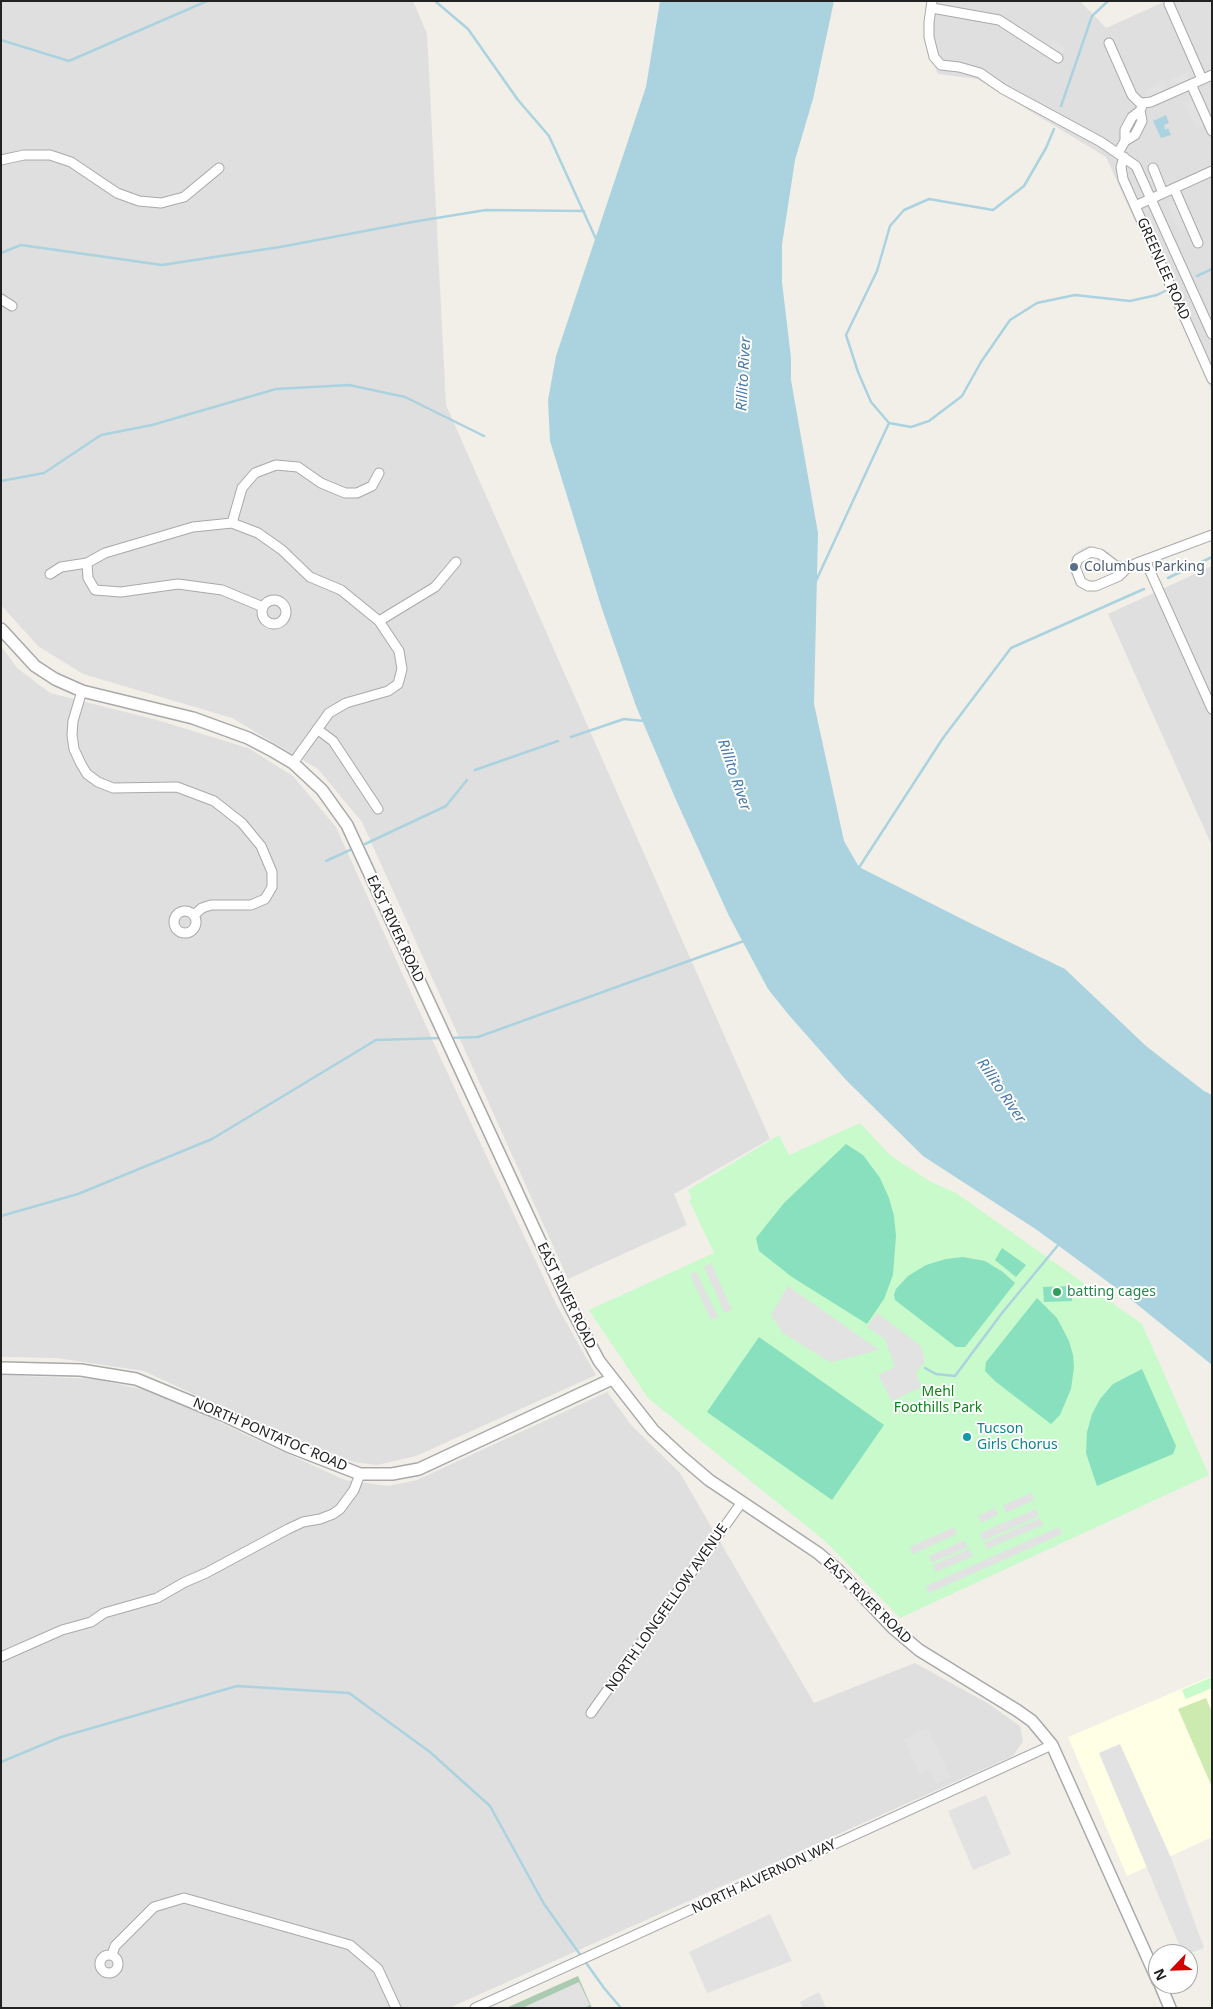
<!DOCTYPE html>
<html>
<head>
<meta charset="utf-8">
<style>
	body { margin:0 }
	#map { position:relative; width:1213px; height:2009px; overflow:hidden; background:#f2efe9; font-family:"Noto Sans",sans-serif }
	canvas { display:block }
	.frame { position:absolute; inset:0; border:2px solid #222; pointer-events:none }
	.north { position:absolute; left:1148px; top:1944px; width:50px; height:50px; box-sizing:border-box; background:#fff; border:1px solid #a7a7a7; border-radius:50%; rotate:246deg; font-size:14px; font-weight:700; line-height:20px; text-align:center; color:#222 }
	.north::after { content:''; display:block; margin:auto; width:18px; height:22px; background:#d40000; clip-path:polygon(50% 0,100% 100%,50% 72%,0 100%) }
</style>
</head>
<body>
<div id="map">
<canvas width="1213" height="2009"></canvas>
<div class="frame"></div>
<div class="north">N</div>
</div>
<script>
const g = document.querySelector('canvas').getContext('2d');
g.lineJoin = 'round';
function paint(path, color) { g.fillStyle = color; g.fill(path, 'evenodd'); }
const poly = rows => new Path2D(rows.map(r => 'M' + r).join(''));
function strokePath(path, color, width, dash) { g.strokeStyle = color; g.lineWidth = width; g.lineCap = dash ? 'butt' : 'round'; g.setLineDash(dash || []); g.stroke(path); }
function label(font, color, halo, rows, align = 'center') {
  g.font = font + ' "Noto Sans",sans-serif'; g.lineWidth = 4; g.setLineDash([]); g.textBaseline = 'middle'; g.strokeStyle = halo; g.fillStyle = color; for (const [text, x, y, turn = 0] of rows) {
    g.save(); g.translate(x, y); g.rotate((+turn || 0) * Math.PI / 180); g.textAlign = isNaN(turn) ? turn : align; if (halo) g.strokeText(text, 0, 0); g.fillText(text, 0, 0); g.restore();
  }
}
const residential = poly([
	[1,1,413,1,427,34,446,405,770,1139,674,1194,687,1225,568,1279,362,822,318,769,232,718,83,674,38,646,1,605],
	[929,1,1080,1,1106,28,1166,1,1212,1,1212,392,1106,157,977,79,938,74,924,40],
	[1212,566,1212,846,1108,614],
	[1,646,17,668,50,693,157,720,248,748,293,776,336,827,441,1059,556,1304,596,1375,416,1456,377,1465,354,1462,257,1424,144,1371,57,1358,1,1357],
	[1,1375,96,1379,145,1390,184,1404,244,1434,345,1480,388,1486,417,1480,607,1392,632,1426,680,1473,814,1703,915,1663,989,1704,1020,1726,1023,1741,1013,1756,449,2008,1,2008]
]);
const education = poly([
	[1212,1676,1212,1837,1127,1876,1068,1737]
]);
const grass = poly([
	[1206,1698,1212,1712,1212,1787,1178,1709]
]);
const cemetery = poly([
	[578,1976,592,2008,506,2008]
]);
const park = poly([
	[860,1123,891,1156,931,1182,956,1193,1142,1324,1209,1475,900,1618,825,1541,648,1398,589,1310,714,1253,689,1200,692,1199,688,1190,779,1135,789,1155],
	[1212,1677,1212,1688,1186,1699,1182,1690]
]);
const pitch = poly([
	[846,1144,863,1155,880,1178,889,1198,894,1216,896,1236,893,1275,884,1299,867,1324,792,1277,759,1251,756,1238,784,1203],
	[1002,1248,1026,1265,1016,1277,995,1260],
	[963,1257,985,1261,1003,1272,1015,1283,965,1347,956,1347,895,1300,894,1295,896,1289,908,1276,926,1265,946,1259],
	[1071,1286,1072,1301,1044,1302,1043,1287],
	[1037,1298,1057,1318,1069,1341,1073,1355,1074,1367,1071,1389,1060,1415,1051,1424,996,1382,985,1371,986,1362],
	[759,1337,884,1425,832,1500,707,1412],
	[1142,1369,1176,1446,1173,1454,1097,1486,1086,1453,1087,1432,1092,1414,1100,1399,1113,1384]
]);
const parking = poly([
	[1053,39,1065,47,1063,54,1049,45],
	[1187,72,1190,79,1172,87,1169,80],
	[1165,81,1168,89,1147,98,1144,91],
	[1193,100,1204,125,1196,128,1185,103],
	[1174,200,1187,229,1180,232,1167,203],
	[1087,546,1094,546,1110,553,1104,561,1091,556,1081,563,1079,569,1086,581,1092,582,1089,592,1076,586,1069,570,1072,557,1079,550],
	[711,1263,732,1310,725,1313,704,1267],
	[696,1271,718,1317,711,1320,690,1274],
	[788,1286,879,1350,833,1362,826,1360,783,1333,771,1315],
	[877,1313,921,1346,925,1362,916,1372,921,1387,892,1401,878,1375,895,1367,885,1339,867,1327],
	[1031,1493,1034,1500,1006,1513,1003,1505],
	[995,1508,998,1515,981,1523,978,1516],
	[1036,1509,1039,1516,983,1541,980,1533],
	[1040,1518,1043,1525,987,1549,984,1543],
	[954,1527,957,1534,913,1554,910,1547],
	[1059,1527,1062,1534,929,1593,926,1586],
	[965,1540,968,1547,932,1563,929,1556],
	[969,1549,973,1556,936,1572,933,1565],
	[927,1728,951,1777,937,1784,930,1770,920,1774,903,1739],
	[1120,1744,1172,1860,1204,1948,1188,1954,1183,1954,1099,1753],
	[986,1795,1011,1854,973,1870,948,1811],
	[770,1914,792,1961,707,1993,689,1952],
	[579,1982,590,2005,584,2008,522,2008],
	[819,1992,826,2008,803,2008,800,2002]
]);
const water = poly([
	[660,1,834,1,813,99,795,160,782,245,782,282,791,358,791,380,818,533,814,704,844,841,859,867,972,924,1065,969,1146,1046,1204,1091,1212,1095,1212,1365,1123,1293,1037,1230,923,1156,846,1080,788,1014,768,989,729,916,676,800,636,706,602,609,550,441,548,400,556,356,646,87],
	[1166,115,1169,123,1164,125,1165,130,1168,128,1171,135,1161,138,1153,121]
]);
const stream = poly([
	[435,1,468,29,518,100,549,136,596,239],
	[1,40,69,61,207,1],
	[1061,106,1092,16,1108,1],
	[1054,129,1046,148,1024,186,993,210,929,199,904,210,890,226,877,271,846,335,858,372,871,402,889,423,911,427,929,421,962,396,981,362,1010,320,1037,303,1075,295,1130,301,1157,295,1165,291],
	[1,253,21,245,162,265,280,247,418,221,486,210,584,211],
	[1197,276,1212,269],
	[1,481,44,473,101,435,152,425,276,389,349,385,405,397,484,436],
	[1168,578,1212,557],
	[815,583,889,423],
	[571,737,624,719,644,721],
	[475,770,558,741],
	[365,844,446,806,467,780],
	[326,861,350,850],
	[858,869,943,738,1011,648,1144,589],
	[449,1038,478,1037,744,941],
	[1,1216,78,1194,212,1139,376,1040,441,1038],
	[925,1368,936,1374,955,1376,1002,1313,1059,1244],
	[1,1762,61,1737,237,1686,349,1693,430,1752,490,1806,544,1904,604,1988,621,2008]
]);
const minor = poly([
	[932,1,929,22,929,37,934,57,941,65,959,67,980,73,1003,89,1101,142,1136,166,1212,334],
	[1169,4,1202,79],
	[932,8,999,20,1058,58],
	[1109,43,1132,95,1139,102,1143,103],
	[1191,84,1212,131],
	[1125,141,1125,130,1132,117,1140,111],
	[1118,153,1125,141,1135,135,1142,121,1140,111,1143,103,1151,102,1212,75],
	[1124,157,1121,167,1123,179,1212,379],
	[1,160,24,155,50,155,71,162,117,193,139,201,161,203,184,197,219,168],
	[1153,168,1163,193],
	[1174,188,1198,243],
	[1135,206,1212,171],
	[1,299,12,306],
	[232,523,242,488,255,473,276,465,298,467,321,483,345,493,357,493,372,486,379,473],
	[1145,560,1212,709],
	[1128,567,1116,566,1100,554,1091,552,1078,559,1075,567,1081,582,1088,586,1096,586,1119,576,1128,567,1137,563,1212,535],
	[50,574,61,567,87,563],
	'262 612a12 12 0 1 1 24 0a12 12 0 1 1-24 0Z',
	[263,607,222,590,178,584,121,592,95,590,88,578,87,563,105,553,193,527,232,523,258,533,282,550,310,577,341,590,379,621,399,651,402,669,398,684,388,691,346,703,329,713,293,763],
	[379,621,435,587,456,562],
	[82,691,73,721,72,735,74,749,81,764,87,774,98,782,113,788,177,787,214,801,242,823,261,846,272,872,272,887,265,899,251,905,211,905,202,908,194,915],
	[317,729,333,741,378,809],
	'174 922a11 11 0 1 1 22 0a11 11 0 1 1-22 0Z',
	[1,1657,62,1630,91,1622,104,1613,157,1598,185,1582,206,1573,288,1529,303,1522,320,1519,333,1514,340,1509,354,1490,360,1474],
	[591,1713,742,1502],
	'100 1964a9 9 0 1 1 18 0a9 9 0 1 1-18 0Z',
	[112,1955,115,1946,154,1907,184,1898,350,1945,378,1969,396,2008],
	[475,2008,1052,1745]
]);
const tertiary = poly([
	[1,629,35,666,55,679,82,691,193,718,248,738,271,750,293,763,322,790,347,825,570,1306,599,1361,653,1430,682,1457,709,1480,818,1553,839,1571,893,1628,919,1650,1018,1711,1032,1721,1052,1745,1158,1981],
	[1,1368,81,1370,136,1379,223,1415,288,1446,360,1474,392,1474,419,1469,612,1379],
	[1160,1984,1170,2008]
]);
const markers = [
	[1074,567,5,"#5c6f8a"],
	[1057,1292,5,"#2e9e5b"],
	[967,1437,5,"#0f9aa8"]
];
const streetNames = [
	["GREENLEE ROAD",1163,269,66],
	["EAST RIVER ROAD",395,929,65],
	["EAST RIVER ROAD",566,1296,64],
	["NORTH PONTATOC ROAD",270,1435,23],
	["EAST RIVER ROAD",867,1601,44],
	["NORTH LONGFELLOW AVENUE",667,1608,-55],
	["NORTH ALVERNON WAY",764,1877,-25]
];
const serviceNames = [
	["Columbus Parking",1084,567]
];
const leisureNames = [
	["batting cages",1067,1292]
];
const parkNames = [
	["Mehl",938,1392],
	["Foothills Park",938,1408]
];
const cultureNames = [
	["Tucson",977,1429],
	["Girls Chorus",977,1445]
];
const waterNames = [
	["Rillito River",744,374,-87],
	["Rillito River",734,775,71],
	["Rillito River",1001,1091,56]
];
paint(residential, '#e0dfdf');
paint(education, '#ffffe5');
paint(grass, '#cdebb0');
paint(cemetery, '#aacbaf');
paint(park, '#c8facc');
paint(pitch, '#88e0be');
paint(parking, '#e2e2e2');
paint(water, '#aad3df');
strokePath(stream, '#aad3df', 2.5);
strokePath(minor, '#a9a9a9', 11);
strokePath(tertiary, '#a9a9a9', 14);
strokePath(minor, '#fff', 9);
strokePath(tertiary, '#fff', 11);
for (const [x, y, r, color] of markers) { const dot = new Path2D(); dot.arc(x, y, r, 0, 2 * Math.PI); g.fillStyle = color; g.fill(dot); strokePath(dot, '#fff', 2); }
label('14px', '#222', '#fff', streetNames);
label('14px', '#4e5e75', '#fff', serviceNames, 'left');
label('14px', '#27864d', '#fff', leisureNames, 'left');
label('14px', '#0c8416', '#fff', parkNames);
label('14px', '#0d838f', '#fff', cultureNames, 'left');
label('italic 15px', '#4a7aab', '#fff', waterNames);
</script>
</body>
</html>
